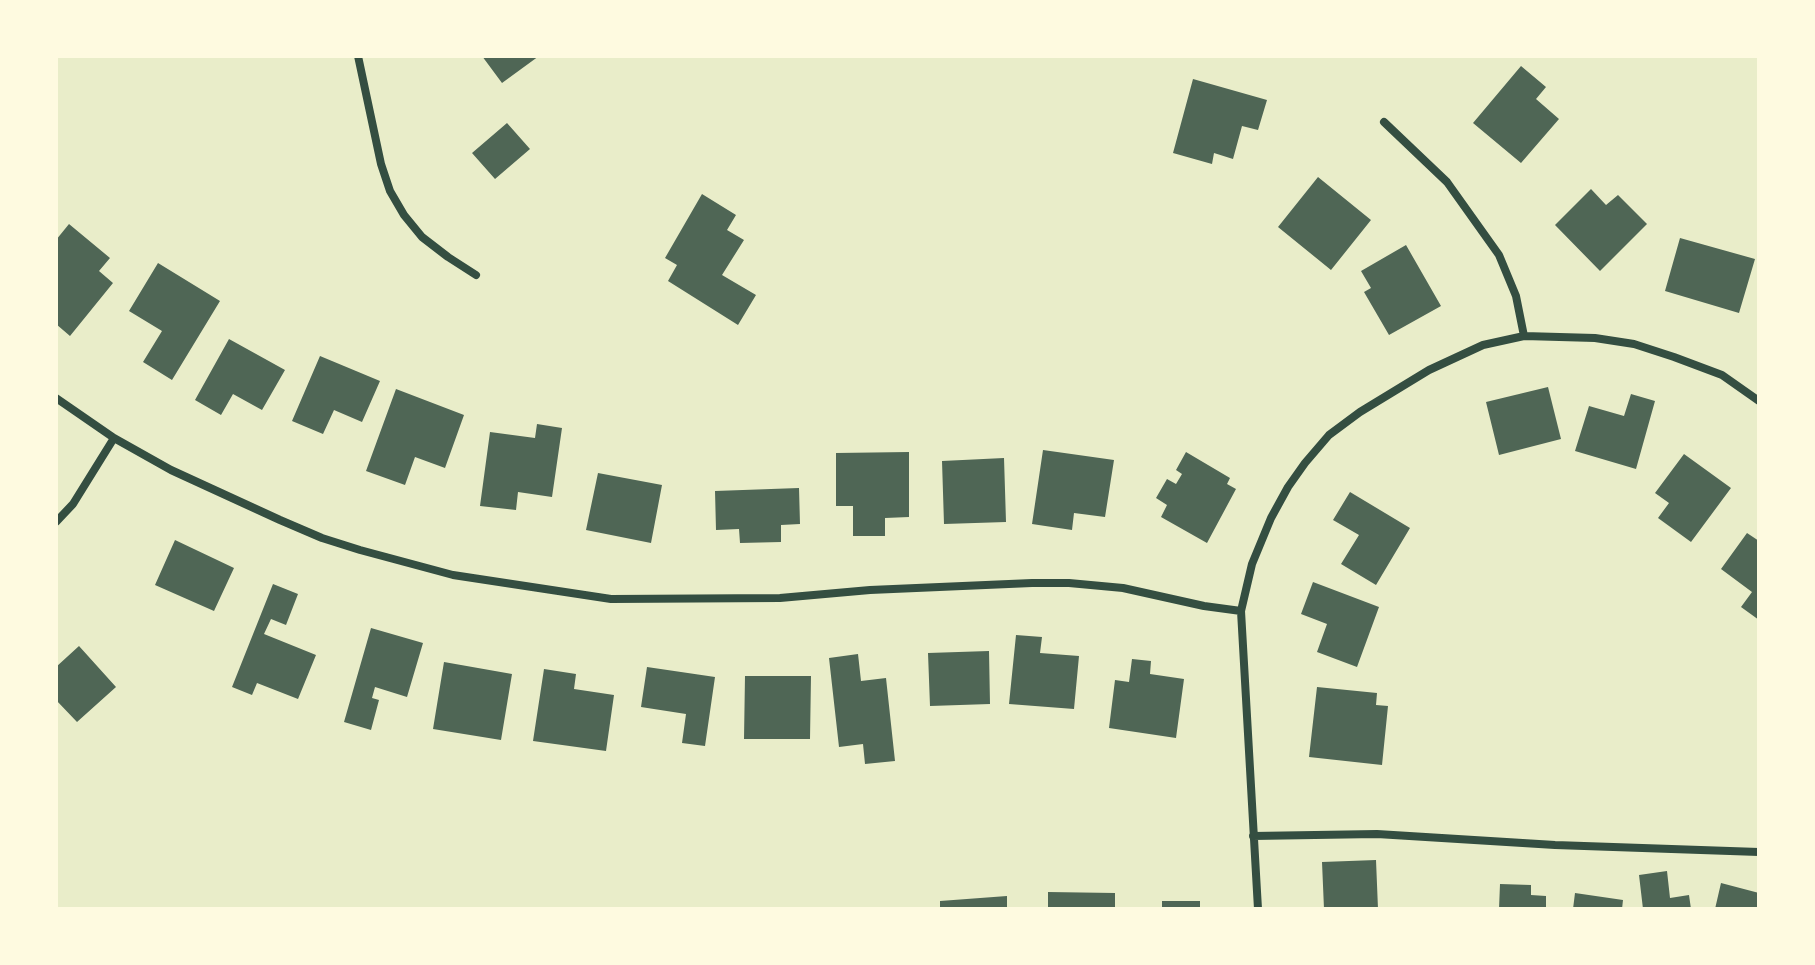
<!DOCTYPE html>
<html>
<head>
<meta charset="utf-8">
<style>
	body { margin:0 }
	#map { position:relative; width:1815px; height:965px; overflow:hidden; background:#e9edc9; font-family:Barlow,sans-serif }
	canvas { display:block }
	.frame { position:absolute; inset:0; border:58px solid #fefae0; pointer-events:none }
</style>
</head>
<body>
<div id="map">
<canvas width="1815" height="965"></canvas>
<div class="frame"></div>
</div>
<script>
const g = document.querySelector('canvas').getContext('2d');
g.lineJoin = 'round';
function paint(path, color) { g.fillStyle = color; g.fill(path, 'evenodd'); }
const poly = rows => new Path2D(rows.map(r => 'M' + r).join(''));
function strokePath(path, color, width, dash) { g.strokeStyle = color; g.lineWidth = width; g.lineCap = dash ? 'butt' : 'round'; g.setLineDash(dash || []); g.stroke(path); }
const building = poly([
	[482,56,539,56,502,83],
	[1521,66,1546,87,1536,99,1559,119,1521,163,1473,123],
	[1193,79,1267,100,1258,130,1242,126,1233,159,1214,153,1212,164,1173,153],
	[507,123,530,149,495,179,472,153],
	[1318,177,1371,220,1331,270,1278,227],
	[1591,189,1606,205,1618,195,1647,224,1600,271,1555,225],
	[702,194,736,215,727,230,744,240,722,275,756,295,738,325,668,281,677,265,665,258],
	[69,224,110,258,99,271,113,283,70,336,56,324,56,240],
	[1680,238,1755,259,1739,313,1665,291],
	[1406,245,1441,306,1389,335,1364,292,1371,288,1361,271],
	[158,263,220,301,172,380,143,362,162,331,129,311],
	[229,339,285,370,262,410,233,394,221,415,195,400],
	[320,356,380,381,362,422,334,410,323,434,292,421],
	[1548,387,1561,439,1499,455,1486,402],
	[396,389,464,415,445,468,415,457,405,485,366,471],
	[1631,394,1655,401,1636,469,1575,451,1589,406,1624,416],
	[537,424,562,428,552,497,518,492,516,510,480,506,490,432,535,438],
	[1043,450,1114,460,1105,517,1074,513,1072,530,1032,524],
	[909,452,909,517,885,518,885,536,853,536,853,506,836,506,836,453],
	[1186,452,1230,478,1227,484,1236,489,1207,543,1161,517,1167,505,1156,498,1167,479,1176,484,1182,474,1176,470],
	[1684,454,1731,488,1691,542,1658,518,1669,503,1655,493],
	[1004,458,1006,522,944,524,942,461],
	[598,473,662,485,651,543,586,530],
	[799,488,800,524,781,525,781,542,740,543,739,529,716,530,715,491],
	[1350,492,1410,528,1376,585,1341,564,1359,535,1333,520],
	[1747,533,1759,541,1759,620,1741,607,1752,592,1721,569],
	[175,540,234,568,214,611,155,585],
	[1313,582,1379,607,1357,667,1317,652,1327,624,1301,614],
	[273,584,298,594,286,625,271,619,264,634,316,655,298,699,257,683,252,695,232,687],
	[371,628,423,643,407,697,375,687,372,698,379,700,371,730,344,722],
	[1016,635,1042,637,1040,653,1079,656,1074,709,1009,704],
	[79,646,116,687,77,722,56,700,56,667],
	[989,651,990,704,930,706,928,653],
	[858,654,861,681,886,678,895,761,865,764,863,744,839,747,829,658],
	[1132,659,1151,661,1150,674,1184,679,1176,738,1109,728,1115,680,1129,682],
	[444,662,512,674,501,740,433,729],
	[647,667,715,677,705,746,682,743,686,714,641,707],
	[544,669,576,674,574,689,614,695,606,751,533,741],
	[745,676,811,676,810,739,744,739],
	[1317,687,1377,693,1376,705,1388,706,1382,765,1309,757],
	[1376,860,1378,909,1324,909,1322,862],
	[1667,871,1670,898,1689,895,1691,909,1643,909,1639,875],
	[1721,883,1759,893,1759,909,1715,909],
	[1500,884,1531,885,1531,895,1546,896,1546,909,1499,909],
	[1048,892,1115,893,1115,909,1048,909],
	[1575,893,1623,900,1622,909,1573,909],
	[1007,896,1007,909,940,909,940,901],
	[1162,901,1200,901,1200,909,1162,909]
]);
const minor = poly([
	[358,56,381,164,390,191,404,215,422,237,448,257,476,275],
	[1384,122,1447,182,1499,255,1516,296,1524,336],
	[56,398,114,438,171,470,280,520,322,538,360,550,453,575,611,599,780,598,870,590,1032,583,1069,583,1123,588,1204,606,1241,611],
	[56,522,73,504,114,438],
	[1253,836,1377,834,1555,845,1759,852],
	[1258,909,1241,611,1252,564,1271,518,1288,487,1305,463,1329,435,1360,412,1429,370,1483,345,1524,336,1595,338,1634,344,1674,357,1722,375,1759,401]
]);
paint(building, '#4f6655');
strokePath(minor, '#344e41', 8);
</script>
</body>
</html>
